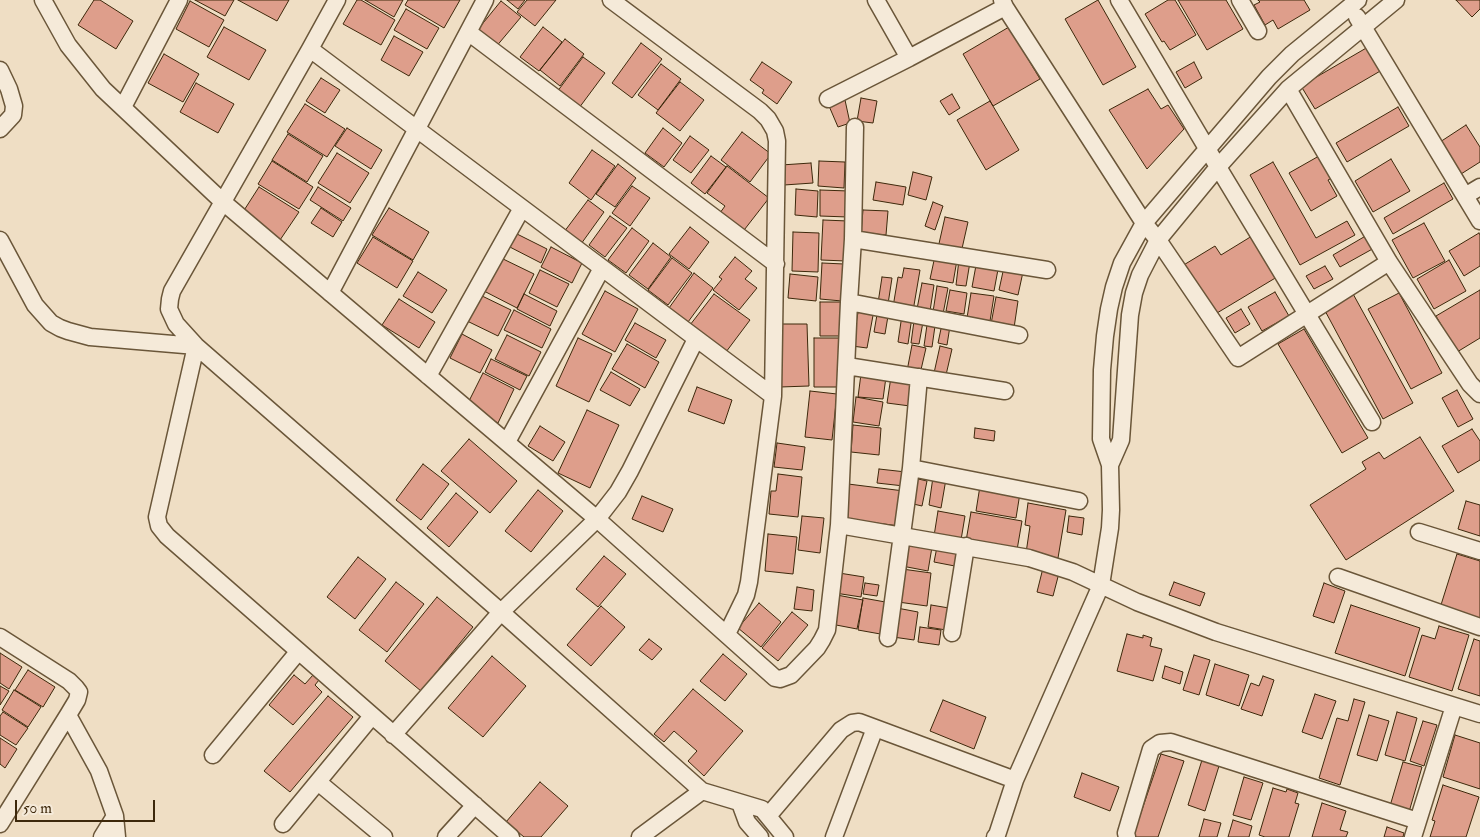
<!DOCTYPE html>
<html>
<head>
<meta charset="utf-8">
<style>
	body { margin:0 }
	#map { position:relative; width:1480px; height:837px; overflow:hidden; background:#efdec4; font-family:"IM FELL Double Pica",serif }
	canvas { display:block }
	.scale { position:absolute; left:15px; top:800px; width:140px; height:22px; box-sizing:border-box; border:2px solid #3d280b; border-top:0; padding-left:6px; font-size:15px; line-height:18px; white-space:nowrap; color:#3d280b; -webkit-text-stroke:4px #f5ead9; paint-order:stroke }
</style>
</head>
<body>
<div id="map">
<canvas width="1480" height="837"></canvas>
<div class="scale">50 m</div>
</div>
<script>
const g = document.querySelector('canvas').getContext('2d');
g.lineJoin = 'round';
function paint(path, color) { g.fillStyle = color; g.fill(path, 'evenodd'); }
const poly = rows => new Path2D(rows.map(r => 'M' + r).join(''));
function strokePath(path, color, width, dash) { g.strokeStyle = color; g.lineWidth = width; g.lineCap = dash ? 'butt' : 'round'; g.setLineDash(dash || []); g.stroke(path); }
const building = poly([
	[94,0,100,0,133,21,116,49,78,25,94,0],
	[195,0,234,0,225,16,195,0],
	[238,0,289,0,277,21,238,0],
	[357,0,361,0,395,20,381,45,343,24,357,0],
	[365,0,403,0,394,17,365,0],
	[408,0,460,0,444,28,405,5,408,0],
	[507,0,525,0,518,9,507,0],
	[527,0,556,0,535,26,517,12,527,0],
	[1098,0,1136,67,1103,85,1065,19,1098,0],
	[1168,0,1175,0,1196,35,1170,50,1164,41,1162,42,1145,14,1168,0],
	[1178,0,1226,0,1243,29,1207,50,1178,0],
	[1258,0,1304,0,1310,10,1278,29,1273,20,1265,25,1254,5,1260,2,1258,0],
	[1456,0,1480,0,1480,9,1472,17,1456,0],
	[190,1,224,20,209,47,176,29,190,1],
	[501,1,521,17,495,48,475,33,501,1],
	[406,9,439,28,427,49,394,30,406,9],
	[224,27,266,50,249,80,207,57,224,27],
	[543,27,562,42,539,71,520,57,543,27],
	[1009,27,1040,79,993,106,963,54,1009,27],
	[394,36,423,52,409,76,381,60,394,36],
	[565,39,584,54,560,86,540,70,565,39],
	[641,43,662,59,632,98,612,83,641,43],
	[1368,47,1382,70,1315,109,1301,86,1368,47],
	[164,54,199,74,183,102,148,83,164,54],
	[583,57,605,73,579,108,557,92,583,57],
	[762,62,792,82,777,104,762,93,764,90,750,80,762,62],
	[1194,62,1202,78,1185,88,1176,72,1194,62],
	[661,64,681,79,658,110,638,95,661,64],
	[321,78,340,90,325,113,306,101,321,78],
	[680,82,704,100,680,131,656,113,680,82],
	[196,83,234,104,218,133,180,112,196,83],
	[1148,89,1161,109,1168,105,1184,129,1147,169,1109,110,1148,89],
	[952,94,960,108,949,115,940,101,952,94],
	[861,98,877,101,873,123,857,121,861,98],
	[845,100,850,123,838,127,829,106,845,100],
	[990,101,1019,150,986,170,957,120,990,101],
	[305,104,345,129,327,157,287,132,305,104],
	[1398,107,1409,126,1347,162,1336,143,1398,107],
	[1466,125,1480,147,1480,162,1461,174,1440,142,1466,125],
	[347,128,382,150,371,169,335,146,347,128],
	[663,128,682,143,664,167,645,153,663,128],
	[742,132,771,154,750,182,721,160,742,132],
	[288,134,323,156,307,182,272,160,288,134],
	[690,136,709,150,691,173,673,160,690,136],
	[592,150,615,166,591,200,569,183,592,150],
	[337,153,369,173,350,203,318,183,337,153],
	[711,156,726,167,705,194,691,183,711,156],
	[1319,156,1332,178,1328,180,1337,196,1311,211,1289,173,1319,156],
	[1391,159,1410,191,1373,212,1355,181,1391,159],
	[272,161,313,187,299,209,258,184,272,161],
	[819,161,845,162,844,188,818,186,819,161],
	[1273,162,1316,238,1347,221,1355,235,1300,265,1250,175,1273,162],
	[811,163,813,183,784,185,781,165,811,163],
	[618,164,636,178,615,207,596,194,618,164],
	[727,166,769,198,741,234,717,217,725,206,707,193,727,166],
	[913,172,932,177,926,200,908,195,913,172],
	[876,182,906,187,903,205,873,200,876,182],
	[1444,183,1453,199,1393,234,1384,218,1444,183],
	[632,186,650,198,630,226,612,213,632,186],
	[259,187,299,212,280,240,241,215,259,187],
	[318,187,351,208,343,221,310,200,318,187],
	[796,189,818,191,817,217,795,215,796,189],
	[820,190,849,191,848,217,820,216,820,190],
	[588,200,604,212,581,244,564,232,588,200],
	[933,202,943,206,935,230,925,226,933,202],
	[321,208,342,222,333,237,311,223,321,208],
	[389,208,429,232,413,260,372,235,389,208],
	[863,210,888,211,886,235,861,233,863,210],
	[610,216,627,228,605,257,589,245,610,216],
	[945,217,968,222,961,253,938,248,945,217],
	[823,220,848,221,846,261,821,260,823,220],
	[1424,223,1445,261,1413,278,1392,240,1424,223],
	[690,227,709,242,689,269,669,254,690,227],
	[632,228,649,241,626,273,608,260,632,228],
	[511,231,547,249,541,263,504,244,511,231],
	[793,232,819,233,818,272,792,271,793,232],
	[1479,233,1480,235,1480,266,1464,276,1449,251,1479,233],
	[1369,234,1376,247,1340,267,1333,255,1369,234],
	[1252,236,1277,277,1212,316,1182,266,1215,246,1221,255,1252,236],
	[373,237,413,261,397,288,357,263,373,237],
	[653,243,671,257,648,289,629,275,653,243],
	[551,247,582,263,572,283,541,267,551,247],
	[935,256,957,260,953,283,930,279,935,256],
	[499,257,534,274,517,308,482,290,499,257],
	[735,257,752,271,745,279,757,288,739,310,713,290,722,279,719,277,735,257],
	[672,258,692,273,668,305,648,290,672,258],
	[959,260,970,262,966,286,956,285,959,260],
	[977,260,999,264,994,291,972,287,977,260],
	[1449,260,1466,291,1434,309,1417,279,1449,260],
	[822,263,844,264,842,301,820,299,822,263],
	[1325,266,1333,279,1314,289,1306,276,1325,266],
	[1004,267,1023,272,1018,295,999,290,1004,267],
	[904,268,920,270,913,311,893,307,898,277,902,278,904,268],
	[540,270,569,284,557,307,529,293,540,270],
	[418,272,447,290,432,313,403,296,418,272],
	[694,273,713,288,688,322,669,308,694,273],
	[790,274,818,277,816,301,788,298,790,274],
	[882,277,892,278,888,304,878,303,882,277],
	[922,283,934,285,930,311,917,309,922,283],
	[937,286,948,288,943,314,933,312,937,286],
	[950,290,967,293,964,314,946,311,950,290],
	[1480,290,1480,338,1457,352,1436,316,1480,290],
	[605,291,638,309,615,352,582,334,605,291],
	[1275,292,1289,316,1262,331,1248,307,1275,292],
	[1352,292,1413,403,1383,419,1323,307,1352,292],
	[971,293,994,296,990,321,967,318,971,293],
	[1399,293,1442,373,1411,389,1368,309,1399,293],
	[478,294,511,310,498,336,465,320,478,294],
	[524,294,557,311,550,326,517,309,524,294],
	[714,294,750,320,726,352,690,325,714,294],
	[996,297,1018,301,1014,328,991,324,996,297],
	[399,299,435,322,419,348,382,325,399,299],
	[820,302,843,302,843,336,820,336,820,302],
	[859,307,874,310,867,348,852,346,859,307],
	[878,309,889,310,885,334,874,332,878,309],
	[1241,309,1250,324,1235,333,1226,318,1241,309],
	[514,310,551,329,542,348,504,330,514,310],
	[902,315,912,317,908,344,898,342,902,315],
	[914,321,923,322,919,344,911,343,914,321],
	[635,323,666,340,656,358,625,340,635,323],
	[778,324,807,324,809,386,780,387,778,324],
	[942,324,950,326,947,345,938,343,942,324],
	[927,325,935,326,932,347,924,346,927,325],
	[1304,329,1368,438,1342,453,1278,344,1304,329],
	[462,334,492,350,480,373,450,358,462,334],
	[507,335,541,352,529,376,495,359,507,335],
	[578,338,612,354,589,402,556,386,578,338],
	[814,338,840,338,840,387,814,387,814,338],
	[627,344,659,362,645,388,612,369,627,344],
	[912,345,926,348,920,374,907,371,912,345],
	[940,346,952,349,946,375,934,373,940,346],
	[491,359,527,376,520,390,485,372,491,359],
	[611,372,640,389,630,406,600,390,611,372],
	[483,373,514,389,498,423,466,407,483,373],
	[861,374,886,377,883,399,858,397,861,374],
	[891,377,913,379,910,406,887,403,891,377],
	[697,387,732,400,724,424,688,411,697,387],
	[1457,390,1473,419,1458,427,1442,398,1457,390],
	[810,391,837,394,832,440,805,437,810,391],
	[856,397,883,402,879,426,853,422,856,397],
	[587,410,619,425,590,488,558,473,587,410],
	[853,425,881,428,879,455,851,452,853,425],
	[540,426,565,442,553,461,528,446,540,426],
	[975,428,995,431,994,441,974,438,975,428],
	[1472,429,1480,441,1480,460,1458,473,1442,446,1472,429],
	[1420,437,1454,491,1346,560,1310,505,1366,469,1362,462,1379,452,1384,459,1420,437],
	[469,439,517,481,490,513,441,471,469,439],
	[777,443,805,447,802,470,774,467,777,443],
	[423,464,449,484,421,520,396,500,423,464],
	[879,469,906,472,904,486,877,483,879,469],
	[778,474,802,477,798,517,769,514,771,491,776,491,778,474],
	[933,477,946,479,941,508,929,505,933,477],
	[914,478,927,481,922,506,909,503,914,478],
	[848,484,904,491,900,526,844,519,848,484],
	[980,486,1020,493,1016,518,976,511,980,486],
	[538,490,563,511,531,552,505,531,538,490],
	[456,493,478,512,449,547,427,528,456,493],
	[642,496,673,509,663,532,632,519,642,496],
	[1466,501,1480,505,1480,536,1458,529,1466,501],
	[1028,503,1066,510,1058,558,1026,553,1030,526,1025,525,1028,503],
	[938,511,965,516,961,540,934,536,938,511],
	[971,512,1022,521,1017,550,966,541,971,512],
	[802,516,824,518,820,553,798,550,802,516],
	[1069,516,1084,518,1082,535,1067,532,1069,516],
	[768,534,797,537,793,574,765,571,768,534],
	[906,542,932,547,928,571,902,566,906,542],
	[937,547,963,552,960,567,934,562,937,547],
	[1457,554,1480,561,1480,621,1440,608,1457,554],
	[604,556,626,574,598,607,576,589,604,556],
	[358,557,386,579,355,619,327,597,358,557],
	[1043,568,1059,573,1053,596,1037,592,1043,568],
	[902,569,931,573,927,606,898,602,902,569],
	[839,573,864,577,861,597,835,593,839,573],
	[396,582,424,604,387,652,359,630,396,582],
	[1174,582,1205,593,1200,606,1169,595,1174,582],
	[865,583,879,585,877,596,863,594,865,583],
	[1324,583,1345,591,1334,623,1313,616,1324,583],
	[797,587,814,590,812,611,794,609,797,587],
	[837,595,863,600,857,629,831,624,837,595],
	[437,597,473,627,421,691,385,661,437,597],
	[863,598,891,603,886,635,858,630,863,598],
	[759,603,781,622,761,647,738,628,759,603],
	[931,605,949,608,946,630,928,627,931,605],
	[1351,605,1420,628,1405,676,1335,653,1351,605],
	[601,606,625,627,591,666,567,645,601,606],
	[897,608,918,612,914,640,893,637,897,608],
	[792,612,808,625,778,661,762,648,792,612],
	[1439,626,1469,635,1452,691,1409,677,1422,635,1435,639,1439,626],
	[920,627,941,630,939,645,918,642,920,627],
	[1127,634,1143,638,1143,635,1152,638,1150,646,1162,649,1153,681,1117,671,1127,634],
	[649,639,662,649,652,660,639,650,649,639],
	[1474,639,1480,641,1480,696,1458,689,1474,639],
	[0,653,22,667,9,689,0,683,0,653],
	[723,654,747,674,725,701,700,681,723,654],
	[1194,655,1210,660,1199,695,1183,690,1194,655],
	[492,656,526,686,483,737,448,708,492,656],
	[1215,664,1249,675,1239,706,1206,695,1215,664],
	[1165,666,1183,672,1180,684,1162,678,1165,666],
	[28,670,55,687,43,707,15,690,28,670],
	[294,675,305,684,313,675,319,680,315,685,322,692,293,725,269,705,294,675],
	[1263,676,1274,680,1262,716,1241,709,1251,683,1259,686,1263,676],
	[0,686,9,691,0,705,0,686],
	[693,689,743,731,704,776,688,761,697,751,674,731,664,742,654,734,693,689],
	[14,690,41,707,28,727,2,710,14,690],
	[1315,694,1336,701,1322,739,1302,732,1315,694],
	[328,696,353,717,290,792,264,771,328,696],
	[1354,699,1365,702,1340,785,1319,778,1337,718,1348,721,1354,699],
	[943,700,986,717,974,749,930,731,943,700],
	[3,712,28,728,16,745,0,735,0,716,3,712],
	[1397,712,1417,718,1405,761,1385,755,1397,712],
	[1369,715,1389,721,1377,761,1357,755,1369,715],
	[1423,721,1437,725,1424,766,1410,761,1423,721],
	[1455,735,1480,743,1480,789,1443,777,1455,735],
	[0,738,17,749,5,768,0,764,0,738],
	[1161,754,1184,761,1158,837,1134,837,1133,836,1161,754],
	[1202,760,1219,766,1205,811,1188,805,1202,760],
	[1403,762,1422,767,1409,812,1390,806,1403,762],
	[1082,773,1119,787,1110,811,1074,797,1082,773],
	[1244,777,1263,783,1251,820,1233,815,1244,777],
	[540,782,568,806,541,837,524,837,506,822,540,782],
	[1443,785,1479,797,1466,837,1430,837,1435,821,1432,820,1443,785],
	[1273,788,1286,792,1287,789,1298,793,1295,803,1299,804,1289,837,1265,837,1259,835,1273,788],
	[1322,803,1346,811,1340,830,1348,832,1346,837,1312,837,1322,803],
	[1204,819,1221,823,1217,837,1199,837,1204,819],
	[1233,820,1252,826,1249,837,1228,837,1233,820],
	[1387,827,1404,833,1403,837,1384,837,1387,827]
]);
const street = poly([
	[43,0,68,45,103,89,223,202,597,519,775,678,780,679,791,675,817,648,822,640,827,630,839,525,849,302,853,239,855,127],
	[337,0,310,49,172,291,170,299,169,309,176,324,196,346,501,612,702,791,762,809,785,837],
	[611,0,760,111,768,119,775,131,777,141,773,396,749,582,746,595,727,634],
	[876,0,909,58,1005,7],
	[1002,0,1005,7,1144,223,1158,240,1238,358,1389,262],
	[1119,0,1218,167,1372,422],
	[1240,0,1258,31],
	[1357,17,1480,221],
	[468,32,776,264],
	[310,49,773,396],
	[0,70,9,89,14,106,13,115,0,129],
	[1288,89,1389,262,1470,384,1480,394],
	[828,99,909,58],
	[123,107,179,0],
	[1465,196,1480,187],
	[853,239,1047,270],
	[0,240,35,305,51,323,60,328,68,331,90,337,196,346,157,517,159,526,167,536,511,837],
	[330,293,485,0],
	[849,302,1019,335],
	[847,366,1005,391],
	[428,376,522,208],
	[507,442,602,268],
	[1110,465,1121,440,1130,315,1134,293,1140,275,1158,240,1218,167,1288,89,1396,0],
	[911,468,1079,501],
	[839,525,1029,558,1073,572,1137,602,1216,632,1480,714],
	[1419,532,1480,551],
	[1338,577,1480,627],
	[952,633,966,546],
	[0,637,69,681,76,688,79,692,77,700,68,715,0,824],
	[888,638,911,468,919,377],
	[68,715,99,771,115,816,117,837],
	[393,735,501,612,597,519,618,492,630,471,696,339],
	[213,755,298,652],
	[318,782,384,837],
	[740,803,747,822,760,837],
	[768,816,841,730,852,723,859,722,1015,780],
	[283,824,372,716],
	[102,837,115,816],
	[446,837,475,805],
	[640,837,702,791],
	[834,837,875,728],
	[995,837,997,835,1015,780,1101,585,1110,528,1111,510,1110,465,1101,439,1102,370,1105,336,1109,309,1114,287,1122,263,1144,223,1269,77,1292,54,1358,0],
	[1127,837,1126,833,1151,749,1160,743,1171,742,1418,821],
	[1413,837,1454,706]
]);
paint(building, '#de9e8b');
strokePath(building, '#3d280b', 1);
strokePath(street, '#6a5639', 19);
strokePath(street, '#f5ead9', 16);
</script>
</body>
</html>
